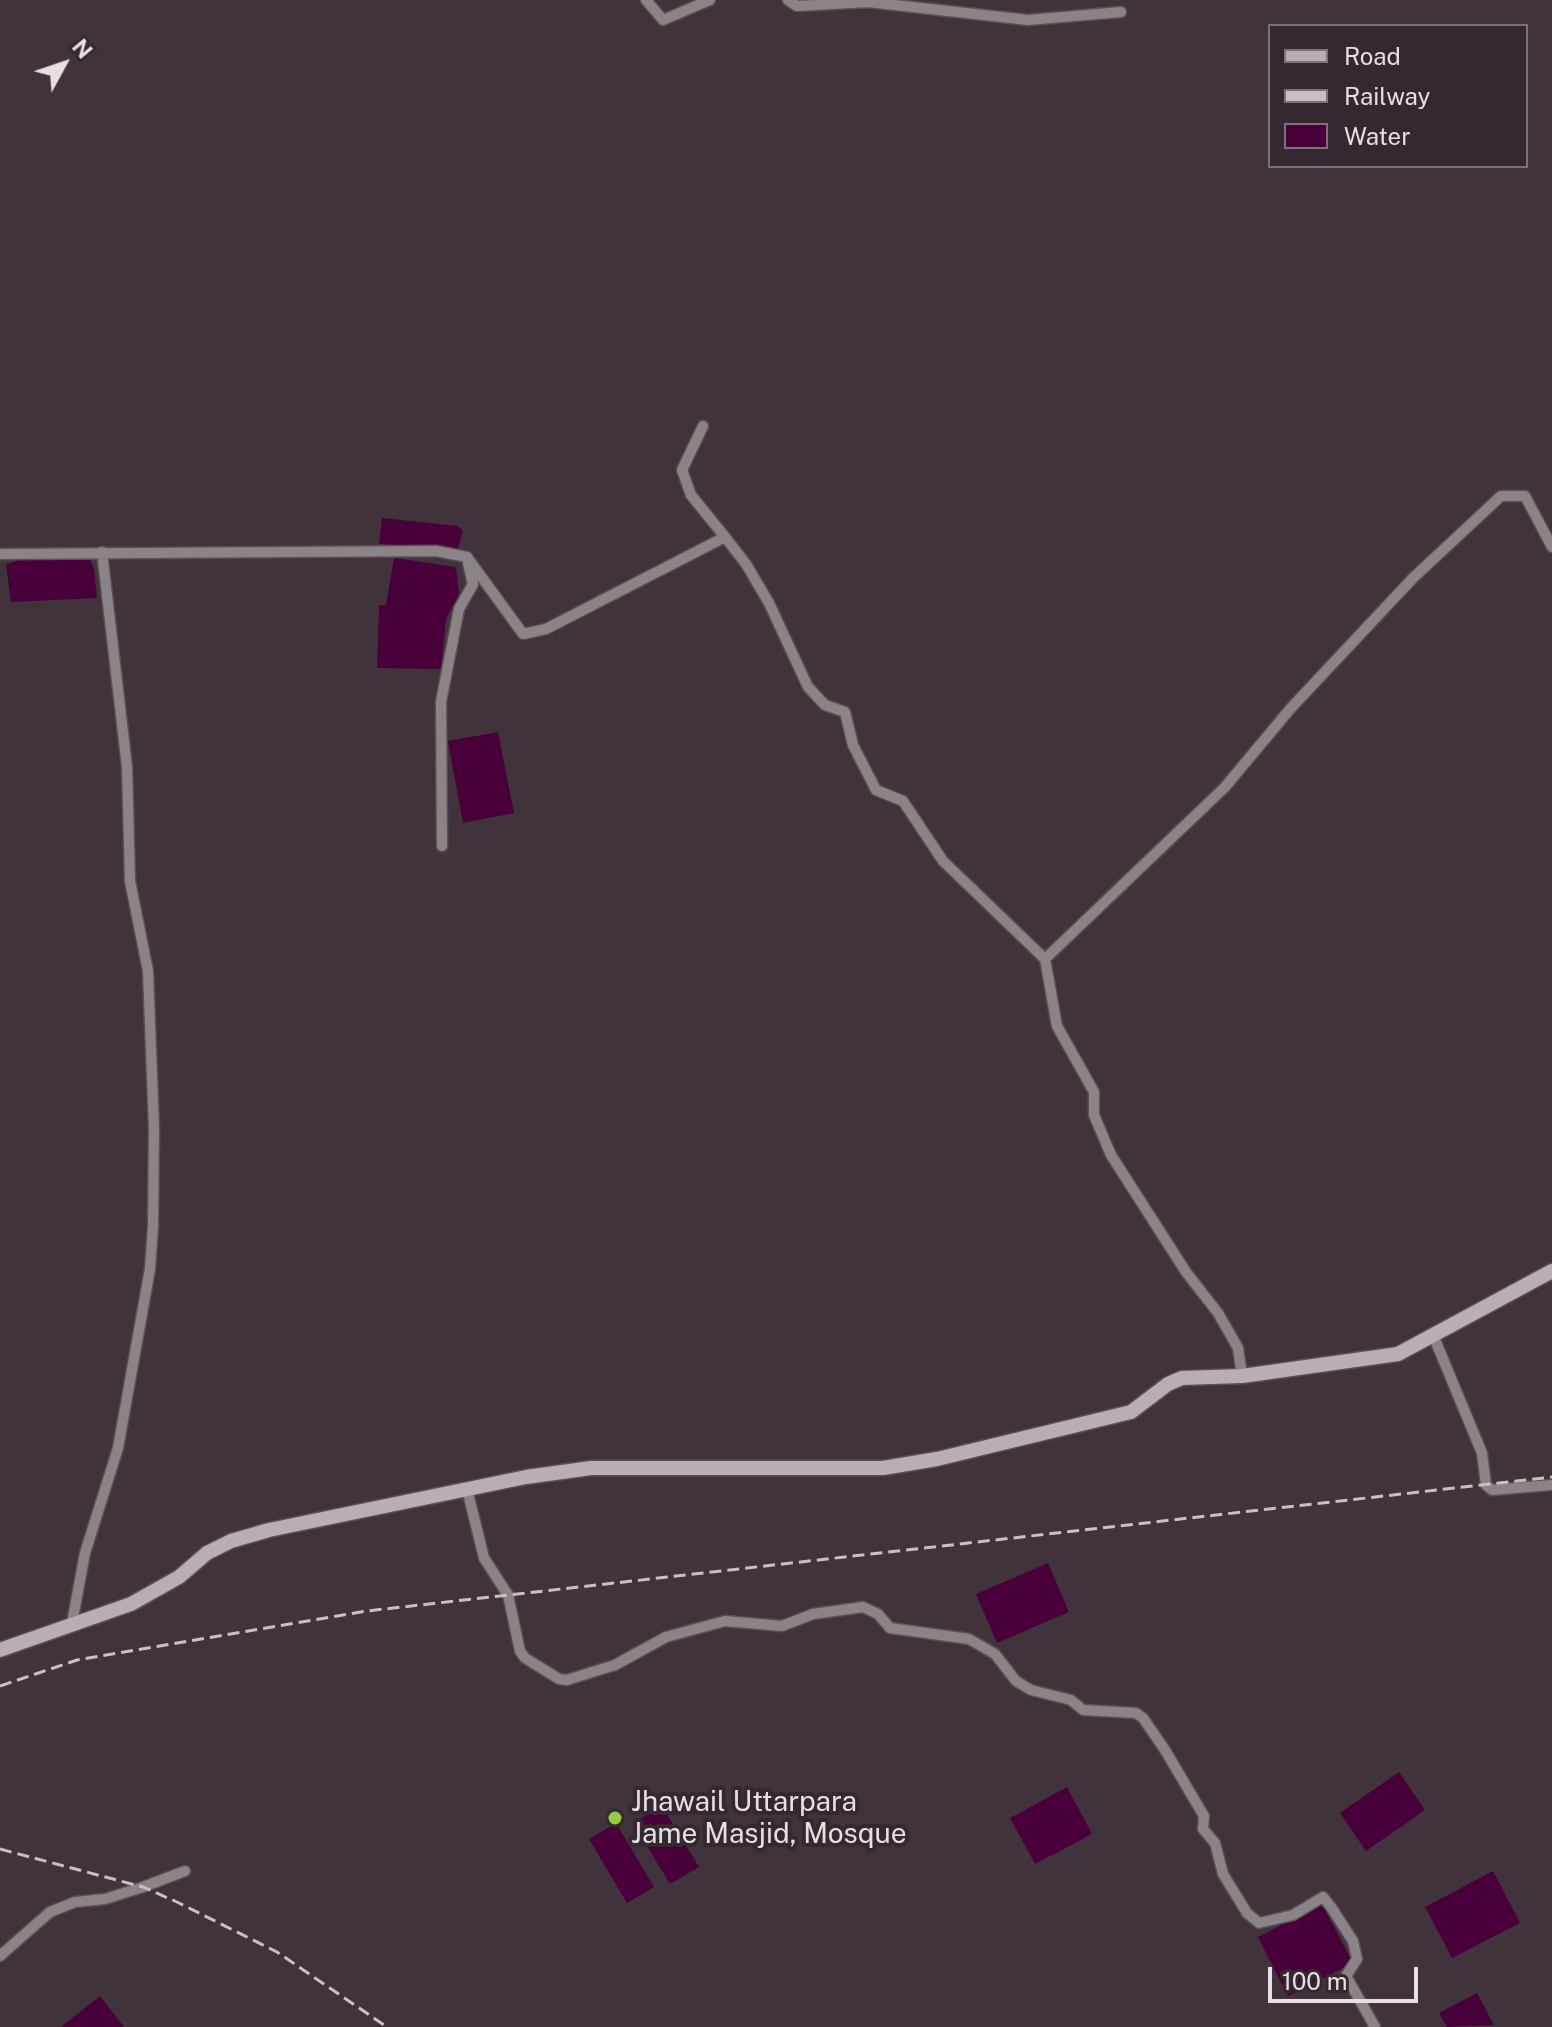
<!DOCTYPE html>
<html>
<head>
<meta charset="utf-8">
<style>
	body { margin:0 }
	#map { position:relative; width:1552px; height:2027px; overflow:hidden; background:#40333b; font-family:"Public Sans",sans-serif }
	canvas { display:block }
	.legend { position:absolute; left:1268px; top:24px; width:260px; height:144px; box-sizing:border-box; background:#352931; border:2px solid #7c7279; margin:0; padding:10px 14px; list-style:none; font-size:24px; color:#e7dfe4 }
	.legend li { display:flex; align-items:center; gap:16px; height:40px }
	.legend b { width:40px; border:2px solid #7c7279 }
	.north { position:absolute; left:24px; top:24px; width:80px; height:80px; -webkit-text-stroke:6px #352931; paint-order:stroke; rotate:50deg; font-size:22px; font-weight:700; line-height:32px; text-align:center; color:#e7dfe4 }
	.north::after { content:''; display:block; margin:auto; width:28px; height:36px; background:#e7dfe4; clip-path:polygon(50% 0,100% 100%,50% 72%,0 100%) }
	.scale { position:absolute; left:1268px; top:1967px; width:150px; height:36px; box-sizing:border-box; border:4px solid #e7dfe4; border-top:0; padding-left:10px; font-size:24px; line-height:28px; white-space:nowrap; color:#e7dfe4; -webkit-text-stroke:6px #352931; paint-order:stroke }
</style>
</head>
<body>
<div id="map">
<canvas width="1552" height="2027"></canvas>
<ul class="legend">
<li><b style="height:10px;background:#b9aeb5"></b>Road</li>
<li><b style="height:10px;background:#c9c0c5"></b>Railway</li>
<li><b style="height:22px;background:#49003a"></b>Water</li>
</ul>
<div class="north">N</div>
<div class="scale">100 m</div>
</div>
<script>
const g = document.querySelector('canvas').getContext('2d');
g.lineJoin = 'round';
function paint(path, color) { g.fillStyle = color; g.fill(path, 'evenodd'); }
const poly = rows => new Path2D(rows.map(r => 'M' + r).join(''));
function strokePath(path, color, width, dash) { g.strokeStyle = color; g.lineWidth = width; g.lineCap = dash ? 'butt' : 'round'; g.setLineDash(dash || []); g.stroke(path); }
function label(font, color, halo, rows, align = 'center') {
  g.font = font + ' "Public Sans",sans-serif'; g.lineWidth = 8; g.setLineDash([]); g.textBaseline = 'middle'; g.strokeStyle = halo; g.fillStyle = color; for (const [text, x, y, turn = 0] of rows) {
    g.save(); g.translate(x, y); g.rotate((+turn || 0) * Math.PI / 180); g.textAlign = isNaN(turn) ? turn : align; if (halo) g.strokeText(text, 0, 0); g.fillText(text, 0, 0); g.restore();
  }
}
const water = poly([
	[382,518,458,526,463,531,458,549,379,544],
	[89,556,94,569,97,598,11,602,6,564,27,558],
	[394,558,456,567,459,594,446,619,441,669,377,668,379,605,386,605],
	[498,732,514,813,463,823,448,741],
	[1048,1563,1069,1612,997,1643,976,1594],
	[1399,1772,1425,1810,1366,1851,1340,1813],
	[1067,1787,1092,1834,1035,1864,1010,1818],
	[662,1806,699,1867,670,1884,633,1823],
	[616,1823,654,1887,627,1903,589,1839],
	[1493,1871,1520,1923,1452,1958,1425,1907],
	[1322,1904,1353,1963,1288,1996,1258,1937],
	[1477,1993,1494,2025,1447,2027,1439,2013],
	[100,1996,124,2027,61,2027]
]);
const street = poly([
	[646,0,663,20,710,0],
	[788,0,797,6,868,2,1028,20,1121,12],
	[725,537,746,564,769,603,808,687,825,705,845,712,853,745,876,790,903,801,943,861,1045,959,1057,1026,1094,1092,1094,1115,1111,1155,1186,1272,1218,1313,1238,1348,1242,1376],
	[0,554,436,551,467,557,523,634,546,629,725,537,691,495,682,470,703,426],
	[442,846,441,702,459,609,473,584,468,563],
	[1045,959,1225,787,1291,708,1413,578,1501,496,1525,496,1552,547],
	[1433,1335,1482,1453,1486,1485,1492,1490,1552,1485],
	[467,1489,484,1558,508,1595,520,1651,525,1658,559,1679,567,1680,615,1665,666,1637,725,1621,782,1626,813,1614,863,1607,878,1614,890,1628,969,1639,995,1654,1016,1681,1031,1690,1071,1700,1083,1710,1136,1713,1143,1718,1165,1750,1204,1816,1203,1829,1215,1843,1223,1874,1247,1913,1259,1923,1293,1915,1323,1897,1331,1907,1353,1941,1357,1959,1346,1976,1375,2027],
	[72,1623,85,1553,118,1448,150,1269,153,1226,154,1129,148,971,130,881,127,767,102,552],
	[0,1956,50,1912,75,1902,105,1899,143,1887,185,1871]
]);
const secondary = poly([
	[0,1650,131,1604,179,1577,207,1553,231,1541,269,1530,526,1477,591,1468,883,1468,937,1459,1131,1412,1168,1384,1182,1378,1242,1376,1398,1354,1552,1271]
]);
const rail = poly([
	[0,1686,77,1660,367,1611,1552,1477],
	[0,1849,143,1887,177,1902,277,1952,387,2027]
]);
const markers = [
	[615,1818,8,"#93cc3d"]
];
const poiNames = [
	["Jhawail Uttarpara",631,1802],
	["Jame Masjid, Mosque",631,1834]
];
paint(water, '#49003a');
strokePath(street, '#5b4f56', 13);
strokePath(secondary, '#5b4f56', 17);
strokePath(street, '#8a8488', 10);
strokePath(secondary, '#b9aeb5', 14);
strokePath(rail, '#c9c0c5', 3, [12, 6]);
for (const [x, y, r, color] of markers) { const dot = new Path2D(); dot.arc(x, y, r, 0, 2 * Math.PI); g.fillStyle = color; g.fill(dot); strokePath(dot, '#352931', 3); }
label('28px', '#e7dfe4', '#352931', poiNames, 'left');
</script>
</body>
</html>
